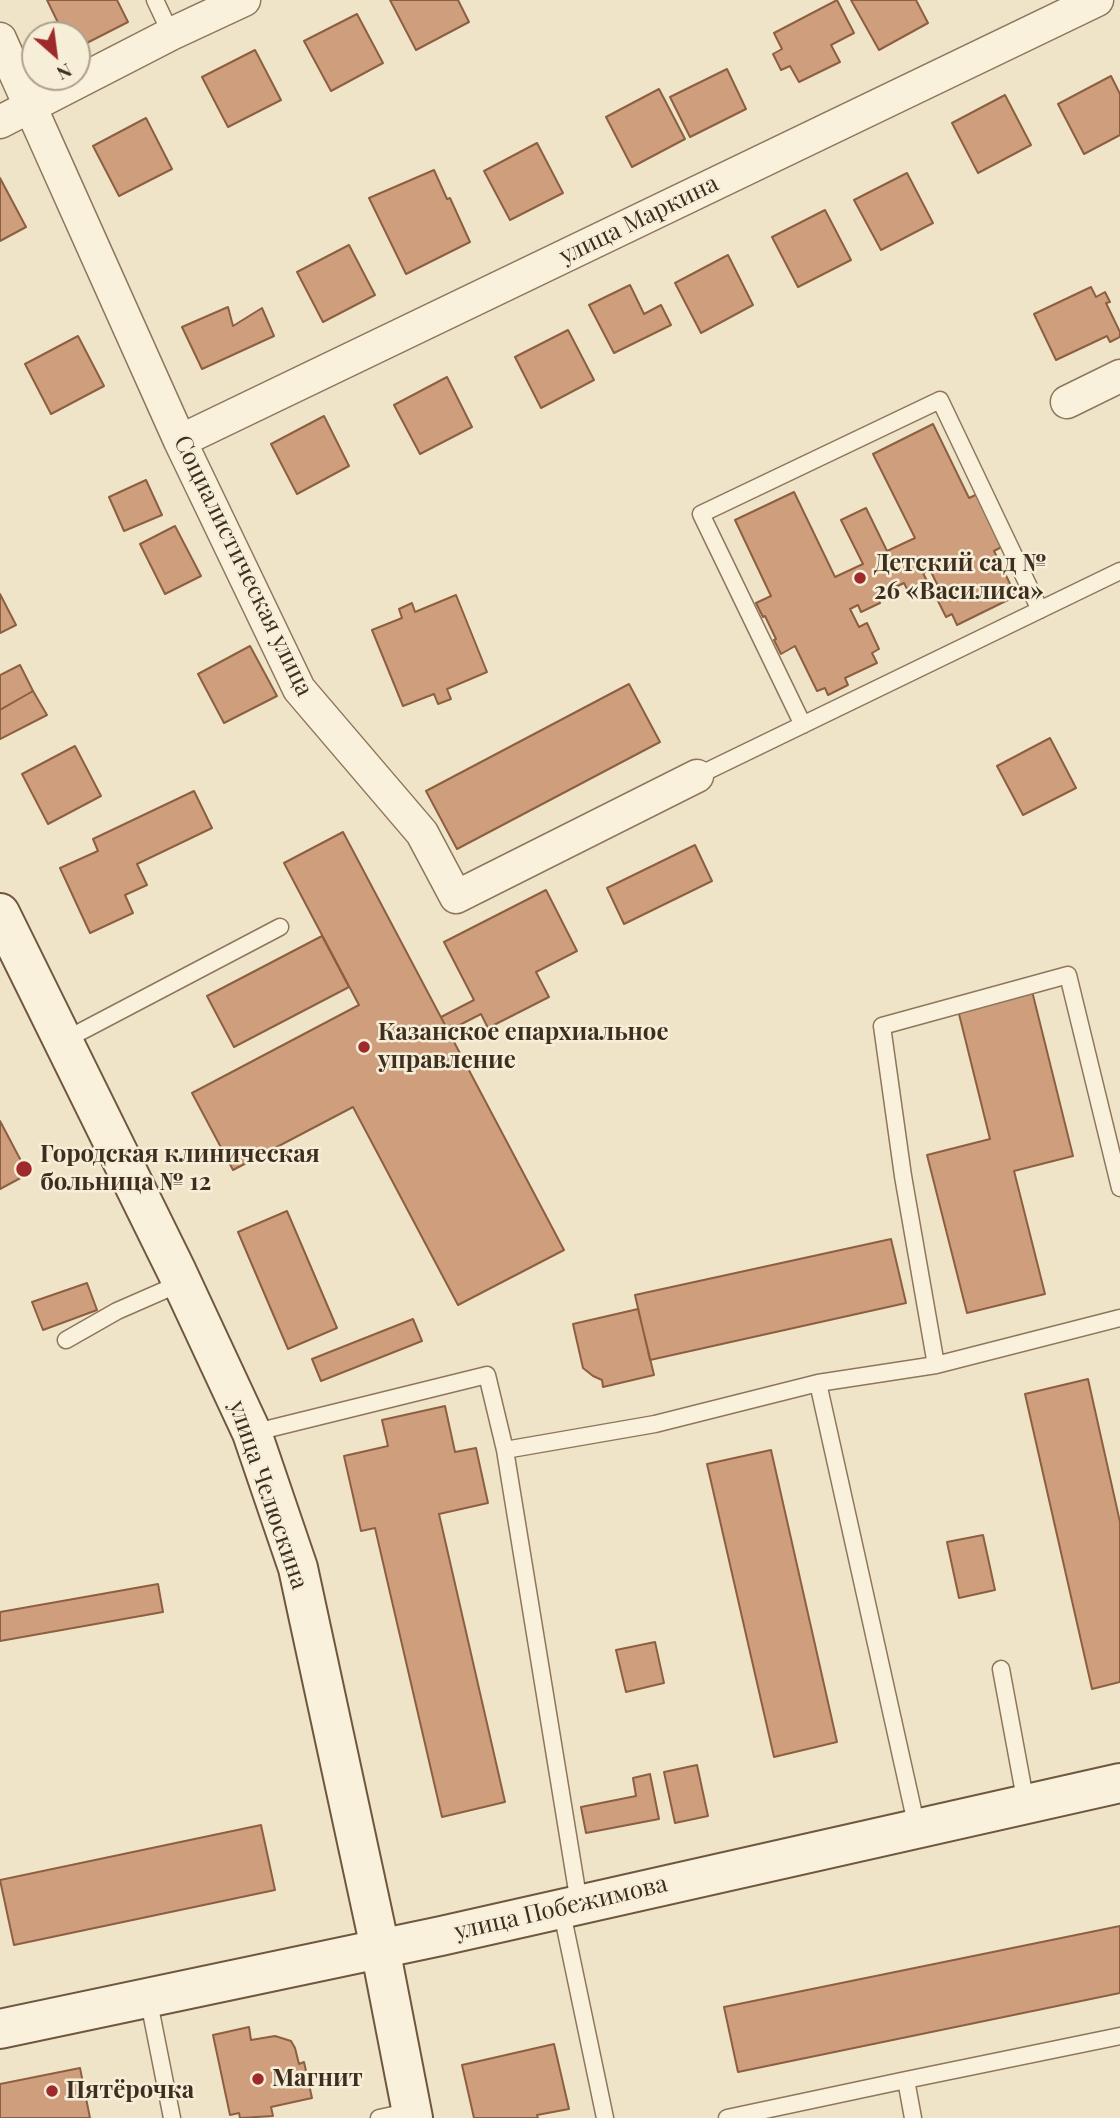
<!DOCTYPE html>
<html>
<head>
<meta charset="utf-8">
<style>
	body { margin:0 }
	#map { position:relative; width:1120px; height:2118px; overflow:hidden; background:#f0e4c8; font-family:"Playfair Display",serif }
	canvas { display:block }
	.north { position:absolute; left:21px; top:21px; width:70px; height:70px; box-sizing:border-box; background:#f7eed8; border:2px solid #ada18e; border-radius:50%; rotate:152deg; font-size:19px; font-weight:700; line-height:28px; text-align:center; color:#3d2e20 }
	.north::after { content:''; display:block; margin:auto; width:24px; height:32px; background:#9e2a2b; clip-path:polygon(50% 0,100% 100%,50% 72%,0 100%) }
</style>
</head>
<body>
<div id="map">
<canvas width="1120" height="2118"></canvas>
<div class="north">N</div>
</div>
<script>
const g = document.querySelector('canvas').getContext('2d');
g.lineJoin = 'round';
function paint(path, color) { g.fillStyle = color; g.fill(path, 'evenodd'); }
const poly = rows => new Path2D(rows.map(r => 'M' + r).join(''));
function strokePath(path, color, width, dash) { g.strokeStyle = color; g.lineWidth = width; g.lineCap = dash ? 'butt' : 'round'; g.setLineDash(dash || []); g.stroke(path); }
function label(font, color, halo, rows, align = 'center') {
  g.font = font + ' "Playfair Display",serif'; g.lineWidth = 5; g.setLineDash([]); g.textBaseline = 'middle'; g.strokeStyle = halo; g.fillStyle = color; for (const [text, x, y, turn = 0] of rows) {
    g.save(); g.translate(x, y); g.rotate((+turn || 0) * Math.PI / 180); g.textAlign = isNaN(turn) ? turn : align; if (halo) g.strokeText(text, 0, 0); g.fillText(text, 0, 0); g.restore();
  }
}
const building = poly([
	[47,0,117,0,128,22,77,48,77,35,64,35,47,0],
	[390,0,458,0,469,22,416,50,390,0],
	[837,0,854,33,831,45,840,62,799,82,790,66,781,70,773,54,782,49,774,33,837,0],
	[851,0,916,0,928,23,879,50,851,0],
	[357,14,383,63,331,91,304,41,357,14],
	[255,50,281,100,228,127,202,77,255,50],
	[727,69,746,109,690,137,670,97,727,69],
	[1111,76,1120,94,1120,135,1084,154,1058,104,1111,76],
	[659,89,685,139,632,167,606,117,659,89],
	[1005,95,1031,145,978,173,952,123,1005,95],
	[146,118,172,169,119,196,93,146,146,118],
	[537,143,563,193,510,220,484,171,537,143],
	[434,170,447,199,450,198,470,242,406,274,369,198,434,170],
	[907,173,933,223,881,250,854,200,907,173],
	[0,178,26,227,0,241,0,178],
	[825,210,851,260,798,287,772,237,825,210],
	[349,245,375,295,323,322,297,272,349,245],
	[728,255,753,305,701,333,675,283,728,255],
	[630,285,644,314,661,305,671,325,614,353,589,305,630,285],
	[1091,287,1096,297,1105,292,1110,302,1106,303,1120,332,1120,337,1110,342,1107,336,1056,360,1034,314,1091,287],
	[228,307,233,326,262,308,274,336,202,369,182,327,228,307],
	[568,330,594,380,541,408,515,357,568,330],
	[78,336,104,386,51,414,25,364,78,336],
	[447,377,472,427,420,454,394,405,447,377],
	[324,416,349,466,297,494,271,444,324,416],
	[933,424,969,498,984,491,1009,543,994,551,1016,596,957,625,952,614,946,617,933,591,939,588,930,570,923,573,927,581,907,589,904,583,877,596,880,603,861,612,858,605,850,609,859,627,867,623,879,649,872,653,877,663,845,678,848,685,828,695,825,688,817,691,795,646,781,654,774,640,776,639,765,616,763,617,756,603,771,596,735,520,794,492,835,577,863,564,841,520,866,508,887,551,915,538,873,454,933,424],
	[146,480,162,515,124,531,109,497,146,480],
	[175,526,201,576,165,594,140,544,175,526],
	[0,594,16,625,0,633,0,594],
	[456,595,487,672,447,689,451,699,438,704,434,694,403,706,372,630,402,618,399,609,412,603,415,612,456,595],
	[250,646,277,696,224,723,198,674,250,646],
	[20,665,33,691,0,710,0,675,20,665],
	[629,684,660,742,457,849,426,791,629,684],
	[33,691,47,715,0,739,0,710,33,691],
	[1050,738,1076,788,1023,815,997,766,1050,738],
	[75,746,101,796,48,824,22,774,75,746],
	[194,791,212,828,137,864,147,885,125,895,133,913,90,933,60,868,98,851,93,839,194,791],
	[343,832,564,1250,458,1305,353,1107,233,1170,192,1093,359,1005,284,863,343,832],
	[695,845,712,881,624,924,607,888,695,845],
	[546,890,577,951,536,972,549,997,488,1028,481,1014,448,1031,441,1017,474,1000,444,942,546,890],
	[322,936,349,987,234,1047,207,996,322,936],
	[1032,991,1073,1156,1014,1171,1045,1294,967,1313,927,1155,990,1139,958,1010,1032,991],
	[0,1121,28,1174,0,1189,0,1121],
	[287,1211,337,1328,288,1349,238,1232,287,1211],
	[891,1239,906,1303,650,1360,635,1295,891,1239],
	[87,1283,97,1310,43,1330,32,1302,87,1283],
	[638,1309,654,1375,603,1387,602,1380,593,1376,583,1368,573,1324,638,1309],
	[413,1319,422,1341,321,1381,312,1359,413,1319],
	[1088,1379,1120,1522,1120,1682,1092,1689,1025,1394,1088,1379],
	[445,1406,455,1452,476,1448,488,1503,439,1514,505,1802,442,1817,375,1528,361,1531,344,1456,388,1446,382,1420,445,1406],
	[771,1450,837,1742,774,1757,707,1464,771,1450],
	[983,1535,995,1590,959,1598,947,1542,983,1535],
	[158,1584,163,1612,0,1641,0,1612,158,1584],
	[655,1642,664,1683,626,1692,616,1650,655,1642],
	[697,1765,708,1816,675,1823,664,1772,697,1765],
	[650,1774,659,1819,586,1833,581,1807,636,1796,633,1778,650,1774],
	[261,1825,275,1890,14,1945,0,1880,261,1825],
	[1120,1926,1120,1993,738,2072,724,2007,1120,1926],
	[249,2027,251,2040,275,2036,291,2041,295,2048,299,2064,304,2062,312,2098,271,2107,273,2116,240,2118,239,2113,230,2115,213,2035,249,2027],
	[554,2044,569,2109,537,2115,538,2118,474,2118,462,2065,554,2044],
	[80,2068,90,2118,0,2118,0,2084,80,2068]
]);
const lane = poly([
	[155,0,171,34],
	[803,725,701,514,940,400,1040,610],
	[697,776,1120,571],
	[63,1041,280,927],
	[66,1340,117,1311,181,1283],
	[936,1365,903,1176,882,1026,1068,975,1120,1188],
	[818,1383,917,1828],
	[252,1433,487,1375,505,1450,579,1903],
	[505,1450,655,1424,818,1383,936,1365,1120,1318],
	[1001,1669,1026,1804],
	[561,1908,605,2118],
	[148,1997,172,2118],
	[906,2080,1120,2036],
	[379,2118,412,2111],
	[727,2118,906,2080,913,2118]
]);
const street = poly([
	[0,39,180,441,299,689,422,833,456,897,697,776],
	[0,122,171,34,244,0],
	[1067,402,1120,376],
	[180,441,1097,0]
]);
const secondary = poly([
	[0,913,176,1270,252,1433,298,1568,380,1948,413,2118],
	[0,2029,441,1936,1120,1783]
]);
const markers = [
	[860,578,7,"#9e2a2b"],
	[364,1047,7,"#9e2a2b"],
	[24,1169,9,"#9e2a2b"],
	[258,2079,7,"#9e2a2b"],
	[52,2091,7,"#9e2a2b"]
];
const streetNames = [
	["улица Маркина",639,220,-26],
	["Социалистическая улица",243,566,64],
	["улица Челюскина",268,1495,71],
	["улица Побежимова",561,1908,-13]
];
const poiNames = [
	["Детский сад №",874,564],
	["26 «Василиса»",874,592],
	["Казанское епархиальное",378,1033],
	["управление",378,1061],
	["Городская клиническая",40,1155],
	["больница № 12",40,1183],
	["Магнит",272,2079],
	["Пятёрочка",66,2091]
];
paint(building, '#cf9f7d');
strokePath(building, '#8d5f41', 2);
strokePath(lane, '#8d765c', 19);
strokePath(street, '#8d765c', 35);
strokePath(secondary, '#6f573f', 42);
strokePath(lane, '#faf1dc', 16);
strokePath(street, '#faf1dc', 32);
strokePath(secondary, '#faf1dc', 38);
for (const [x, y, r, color] of markers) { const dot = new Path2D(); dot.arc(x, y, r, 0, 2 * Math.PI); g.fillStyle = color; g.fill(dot); strokePath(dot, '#f7eed8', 2.5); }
label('24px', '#3d2e20', '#f7eed8', streetNames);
label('bold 24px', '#3d2e20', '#f7eed8', poiNames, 'left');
</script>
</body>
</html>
